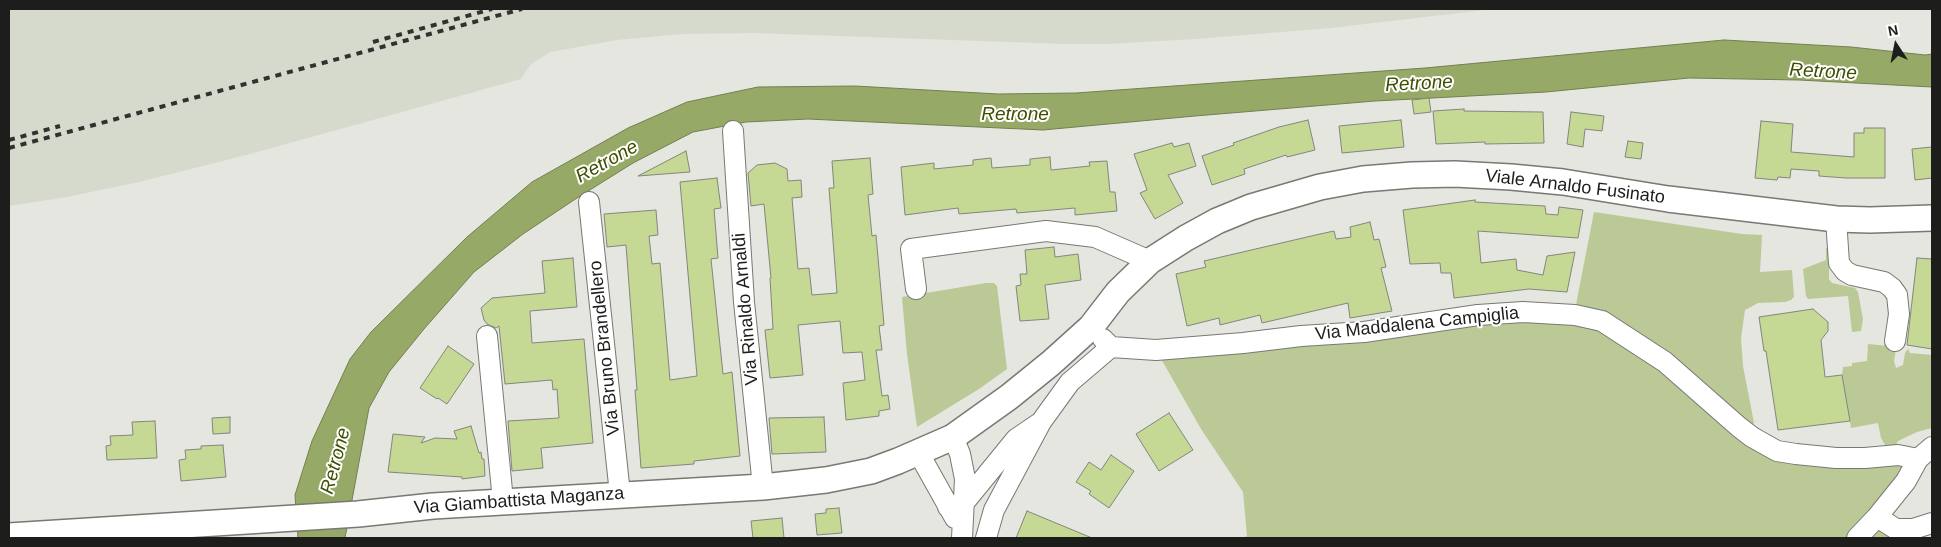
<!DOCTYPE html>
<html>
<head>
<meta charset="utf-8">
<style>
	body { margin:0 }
	#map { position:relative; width:1941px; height:547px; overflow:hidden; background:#e4e6df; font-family:Helvetica,sans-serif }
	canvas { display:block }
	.frame { position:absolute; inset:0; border:10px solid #1d1d1b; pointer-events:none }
	.north { position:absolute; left:1871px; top:20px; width:50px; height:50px; -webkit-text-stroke:4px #fff; paint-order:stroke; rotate:349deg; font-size:14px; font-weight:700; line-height:20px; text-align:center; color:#1d1d1b }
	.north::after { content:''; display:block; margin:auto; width:18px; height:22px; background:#1d1d1b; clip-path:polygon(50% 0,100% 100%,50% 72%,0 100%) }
</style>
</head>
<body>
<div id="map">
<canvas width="1941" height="547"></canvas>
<div class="frame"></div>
<div class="north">N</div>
</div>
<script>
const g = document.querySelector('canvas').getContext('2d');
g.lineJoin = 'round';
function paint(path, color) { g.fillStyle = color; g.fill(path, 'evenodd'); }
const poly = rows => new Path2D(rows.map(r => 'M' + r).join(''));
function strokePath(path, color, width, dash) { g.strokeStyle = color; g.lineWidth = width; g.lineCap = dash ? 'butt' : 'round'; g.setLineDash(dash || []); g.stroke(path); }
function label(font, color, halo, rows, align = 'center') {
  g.font = font + ' Helvetica,sans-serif'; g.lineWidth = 4; g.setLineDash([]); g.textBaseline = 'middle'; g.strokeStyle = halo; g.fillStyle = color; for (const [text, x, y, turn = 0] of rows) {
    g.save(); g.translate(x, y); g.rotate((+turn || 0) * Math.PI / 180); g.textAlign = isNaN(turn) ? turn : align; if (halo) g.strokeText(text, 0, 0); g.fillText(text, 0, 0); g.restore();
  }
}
const built = poly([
	[9,9,1493,9,1331,28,1195,39,1108,44,1065,44,754,33,683,34,617,40,550,52,531,64,521,79,250,154,139,182,67,197,9,206]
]);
const green = poly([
	[1594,212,1742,234,1762,235,1760,272,1792,270,1794,297,1791,300,1785,302,1758,303,1745,310,1741,338,1743,366,1754,423,1749,428,1777,451,1891,455,1881,438,1878,423,1851,428,1842,375,1843,367,1852,366,1852,363,1867,361,1868,344,1889,346,1896,349,1894,361,1896,368,1903,365,1905,353,1908,349,1910,353,1932,355,1932,428,1917,432,1898,441,1895,447,1918,459,1878,517,1897,538,1243,538,1247,536,1243,492,1201,429,1156,350,1574,315],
	[1826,248,1828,248,1829,260,1829,279,1832,283,1855,288,1858,292,1863,319,1861,331,1852,332,1848,296,1808,299,1806,296,1803,269,1826,260],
	[986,283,994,283,997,286,1007,369,979,389,917,427,907,354,902,297]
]);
const water = poly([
	[1724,40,1851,47,1925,55,1932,54,1932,87,1799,80,1689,78,1546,92,1375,101,1195,116,1043,130,808,119,746,122,693,132,633,163,577,198,523,234,474,272,424,329,389,372,369,408,345,538,298,538,295,495,312,441,350,359,371,332,467,237,532,182,628,128,687,102,758,87,855,86,998,94,1076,93,1425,68,1724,40]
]);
const building = poly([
	[1429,98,1431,112,1414,114,1412,100,1429,98],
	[1464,109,1464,111,1543,112,1544,143,1485,144,1485,142,1436,144,1433,111,1464,109],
	[1571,112,1604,116,1602,131,1585,129,1583,147,1567,144,1571,112],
	[1308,120,1315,150,1287,157,1286,155,1244,169,1245,174,1212,185,1202,156,1234,145,1233,143,1279,127,1308,120],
	[1401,120,1404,147,1342,153,1339,126,1401,120],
	[1761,121,1793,124,1791,152,1854,157,1854,133,1864,133,1864,128,1885,128,1885,178,1846,178,1819,176,1819,171,1791,169,1790,178,1778,177,1777,180,1755,178,1761,121],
	[1628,141,1643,143,1641,159,1625,157,1628,141],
	[1172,143,1174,147,1189,143,1196,166,1168,175,1183,203,1155,219,1140,193,1147,190,1134,154,1172,143],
	[1932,147,1932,178,1915,180,1912,149,1932,147],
	[686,151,690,172,638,176,686,151],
	[1050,157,1051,170,1090,166,1089,162,1107,161,1110,192,1115,192,1117,211,1075,215,1075,208,1017,213,1016,209,959,214,958,208,905,215,901,167,934,163,934,169,973,165,973,160,991,158,992,168,1030,165,1030,159,1050,157],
	[870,158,873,194,868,195,872,236,876,235,884,325,879,326,882,350,876,350,882,396,888,395,890,409,879,411,879,416,846,420,843,383,865,380,862,352,843,353,840,321,798,325,803,375,770,378,765,330,773,329,770,278,771,278,764,204,751,206,748,173,757,165,775,163,787,169,788,181,801,180,802,197,792,198,798,269,809,268,812,295,837,293,829,188,834,188,832,161,870,158],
	[717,178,721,208,714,209,718,258,711,259,723,374,732,372,740,456,694,461,694,464,641,468,635,390,637,390,626,245,607,247,604,214,656,210,658,235,649,236,652,264,660,263,670,380,697,376,680,182,717,178],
	[1475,200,1475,202,1545,206,1546,214,1558,215,1559,207,1583,210,1578,238,1478,231,1481,263,1516,259,1517,270,1543,275,1547,256,1575,252,1567,292,1529,289,1454,298,1451,273,1441,273,1440,263,1410,264,1403,210,1475,200],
	[1370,222,1374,240,1379,239,1386,267,1381,268,1392,311,1350,318,1348,303,1262,323,1260,315,1220,325,1219,318,1187,326,1176,274,1206,267,1204,261,1320,234,1334,231,1336,239,1351,237,1350,227,1370,222],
	[1054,247,1055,257,1078,254,1081,280,1045,285,1049,319,1020,321,1016,286,1021,285,1020,274,1027,274,1025,250,1054,247],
	[573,258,577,307,530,311,532,343,584,339,593,443,541,448,543,468,512,471,508,421,559,418,557,389,553,390,552,380,505,384,499,326,496,328,487,324,484,320,481,308,492,298,545,293,542,261,573,258],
	[1917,258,1932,259,1932,349,1907,345,1917,258],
	[1813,309,1828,322,1828,331,1821,340,1825,377,1842,375,1850,421,1778,430,1766,351,1764,351,1759,317,1813,309],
	[448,346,474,364,447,404,438,398,437,399,420,388,448,346],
	[1169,413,1193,450,1159,471,1136,434,1169,413],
	[230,417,230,433,213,434,212,418,230,417],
	[824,417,826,452,772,454,769,418,824,417],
	[155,421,157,458,107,460,106,446,111,445,110,436,133,435,132,422,155,421],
	[471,426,479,453,481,452,482,459,484,459,485,476,462,479,462,477,388,472,393,434,425,437,421,443,435,438,457,439,454,431,471,426],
	[223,445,226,477,181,481,179,460,186,459,185,450,201,449,201,446,223,445],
	[1111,455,1134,471,1109,508,1089,494,1091,491,1076,482,1089,462,1101,470,1111,455],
	[839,508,842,533,817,535,815,514,826,513,826,509,839,508],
	[1027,511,1092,538,1016,538,1027,511],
	[782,518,784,538,753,538,751,521,782,518]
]);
const minor = poly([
	[733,131,744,302,763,487],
	[589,202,620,494],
	[1836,219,1839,263,1845,271,1852,275,1884,282,1892,288,1897,295,1899,314,1895,341],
	[916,289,911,249,1046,231,1095,237,1150,261],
	[487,336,503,501],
	[1111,347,1156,350,1243,343,1301,336,1364,332,1478,315,1523,312,1575,315,1602,321,1665,362,1739,427,1752,437,1777,451,1796,454,1836,458,1865,458,1898,455,1918,459],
	[953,437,960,454,965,479,962,538],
	[918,452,955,518],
	[948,507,963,504,1016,439,1038,424],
	[1877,517,1896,529,1913,529,1932,523],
	[986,538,994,510,1041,422,1070,382,1111,347,1103,339],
	[1857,538,1877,517,1906,481,1918,459,1932,447]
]);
const tertiary = poly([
	[9,536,358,514,433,506,763,487,826,480,871,471,898,461,953,437,1009,397,1051,363,1091,327,1118,292,1150,261,1186,238,1217,221,1251,207,1320,187,1363,179,1412,175,1455,174,1511,177,1563,182,1668,199,1836,219,1870,220,1932,218]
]);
const rail = poly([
	[373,42,492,9],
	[9,140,60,126],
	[9,148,522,9]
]);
const streetNames = [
	["Viale Arnaldo Fusinato",1575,187,7],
	["Via Rinaldo Arnaldi",746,309,-95],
	["Via Maddalena Campiglia",1417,324,-6],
	["Via Bruno Brandellero",605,348,-96],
	["Via Giambattista Maganza",519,501,-4]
];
const waterNames = [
	["Retrone",1823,72,3],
	["Retrone",1419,84,-3],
	["Retrone",1015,115],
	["Retrone",607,162,-29],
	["Retrone",336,461,-75]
];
paint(built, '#d6dacc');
paint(green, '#bac995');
paint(water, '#97a967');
strokePath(water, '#727f50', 1);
paint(building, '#c5d894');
strokePath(building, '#83857e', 1);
strokePath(minor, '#777972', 22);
strokePath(tertiary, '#777972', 28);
strokePath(minor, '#fff', 20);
strokePath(tertiary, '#fff', 25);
strokePath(rail, '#31312f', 4, [6, 6]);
label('18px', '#1d1d1b', '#fff', streetNames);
label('italic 19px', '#404e00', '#fff', waterNames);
</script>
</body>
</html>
